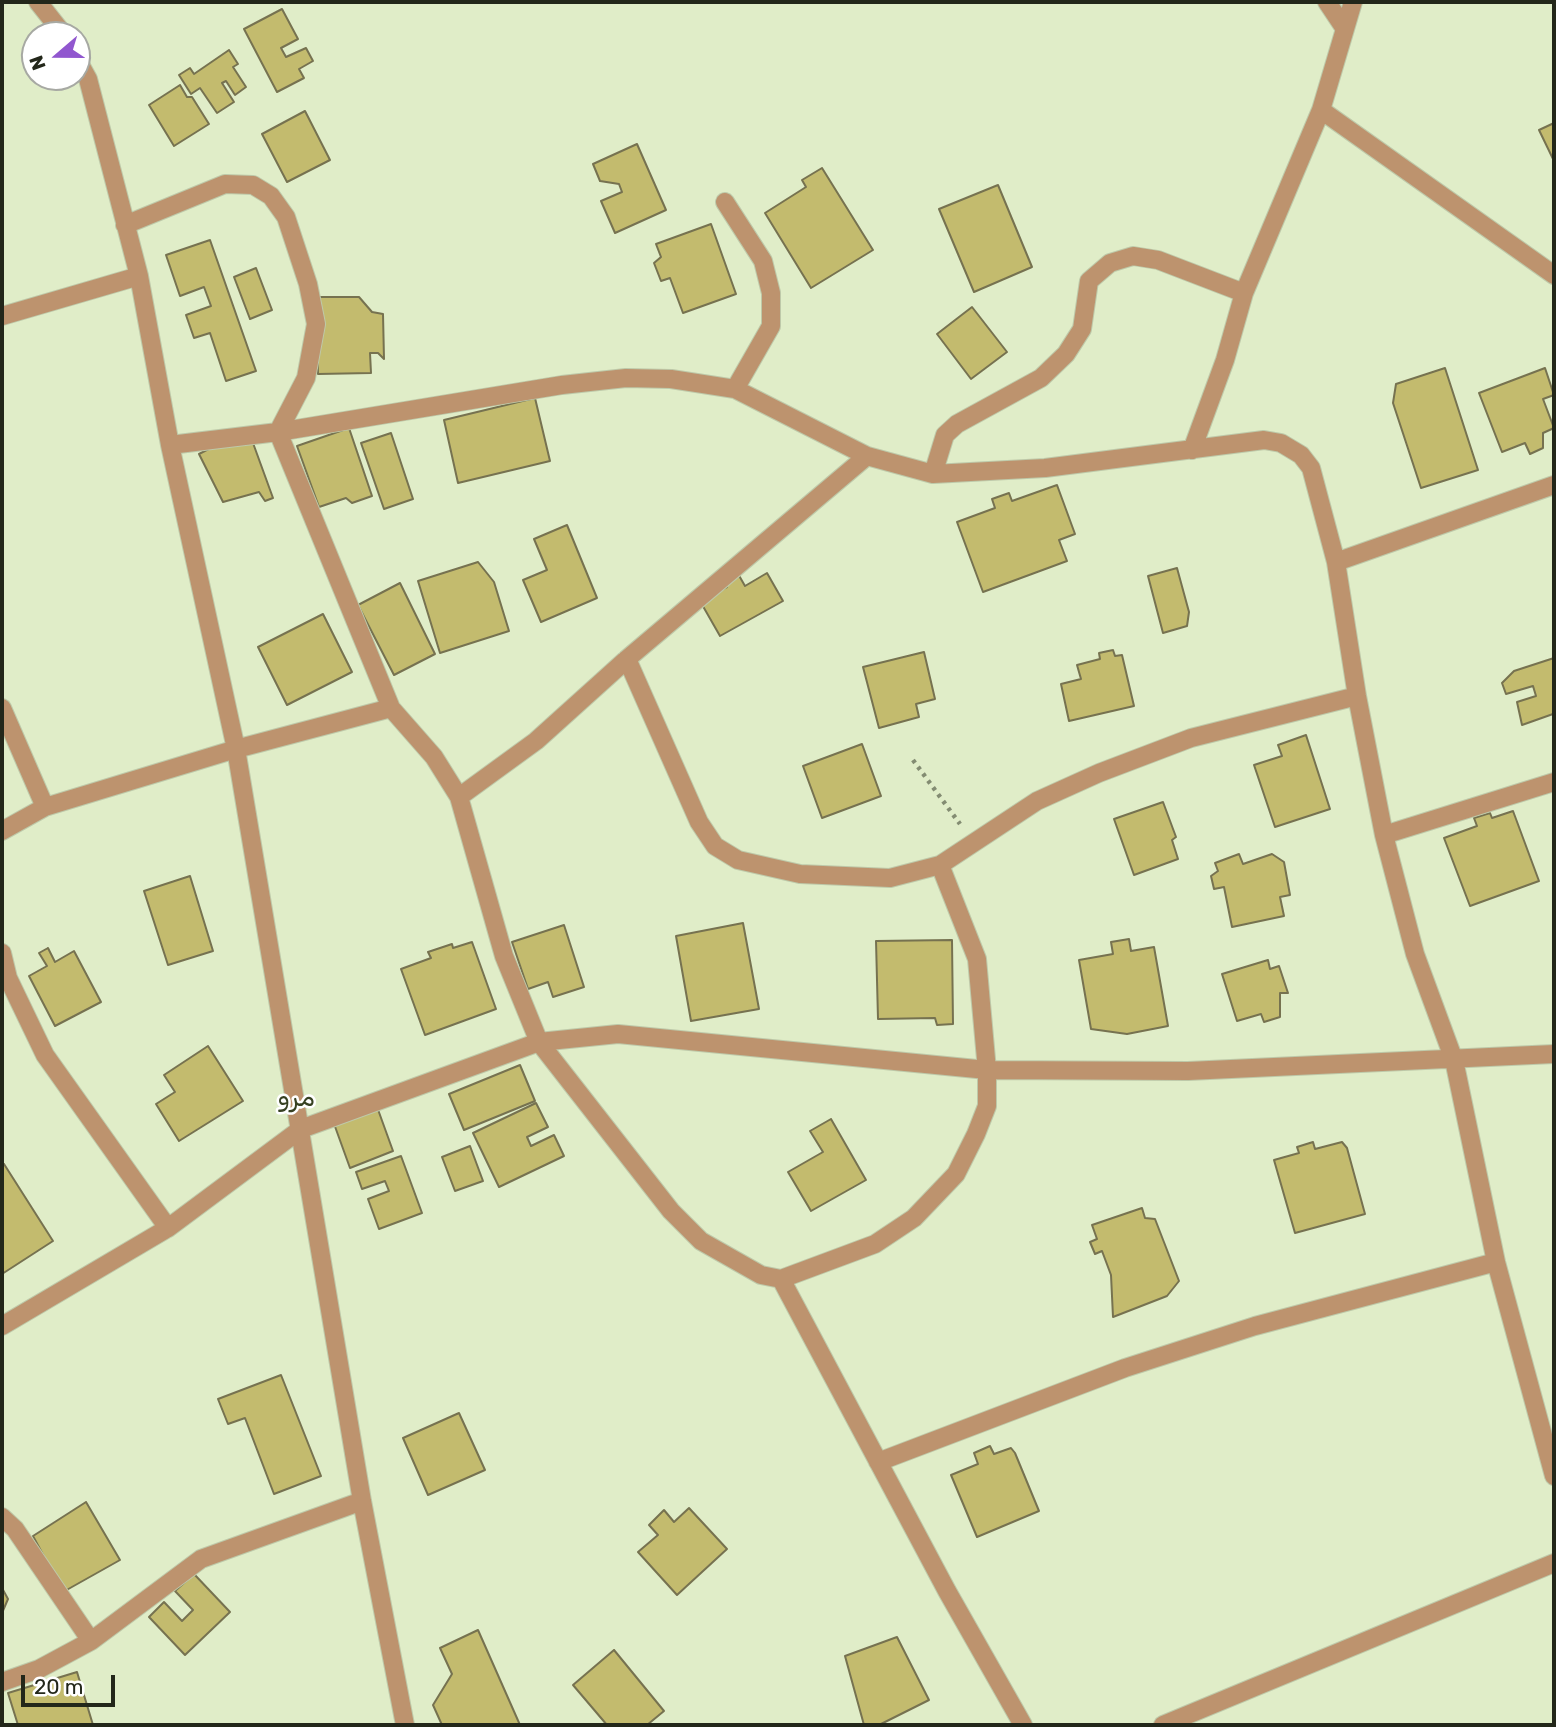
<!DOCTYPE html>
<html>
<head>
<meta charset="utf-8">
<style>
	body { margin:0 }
	#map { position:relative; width:1556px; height:1727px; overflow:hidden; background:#e0edc8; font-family:Rubik,sans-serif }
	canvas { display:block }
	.frame { position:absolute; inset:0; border:4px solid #23271a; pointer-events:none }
	.north { position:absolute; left:21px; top:21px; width:70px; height:70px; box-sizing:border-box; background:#fff; border:2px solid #a7a9a3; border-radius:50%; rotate:250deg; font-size:19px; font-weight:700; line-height:28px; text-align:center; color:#23271a }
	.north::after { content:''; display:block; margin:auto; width:24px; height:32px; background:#9157cf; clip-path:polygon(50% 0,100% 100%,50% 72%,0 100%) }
	.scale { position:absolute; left:21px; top:1675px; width:94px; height:32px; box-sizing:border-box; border:4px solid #23271a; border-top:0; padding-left:9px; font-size:21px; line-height:24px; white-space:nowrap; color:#23271a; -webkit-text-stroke:5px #fff; paint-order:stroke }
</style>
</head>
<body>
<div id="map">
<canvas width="1556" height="1727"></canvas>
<div class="frame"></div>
<div class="north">N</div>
<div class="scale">20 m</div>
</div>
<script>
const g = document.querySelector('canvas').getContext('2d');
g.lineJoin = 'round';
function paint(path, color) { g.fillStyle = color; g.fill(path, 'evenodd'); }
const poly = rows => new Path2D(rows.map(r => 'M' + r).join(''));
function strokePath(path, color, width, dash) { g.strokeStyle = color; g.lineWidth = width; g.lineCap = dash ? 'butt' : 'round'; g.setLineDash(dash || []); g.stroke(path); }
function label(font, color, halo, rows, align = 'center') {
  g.font = font + ' Rubik,Cairo,sans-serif'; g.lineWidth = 5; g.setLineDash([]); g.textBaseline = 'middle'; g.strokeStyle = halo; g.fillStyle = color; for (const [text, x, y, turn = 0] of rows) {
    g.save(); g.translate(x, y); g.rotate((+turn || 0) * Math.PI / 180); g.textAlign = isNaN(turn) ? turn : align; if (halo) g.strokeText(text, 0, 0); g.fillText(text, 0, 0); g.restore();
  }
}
const building = poly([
	[282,9,298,39,281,48,286,57,306,48,313,61,299,69,304,78,277,92,244,29,282,9],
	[229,50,238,64,233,67,246,87,235,95,226,81,222,83,234,102,217,113,200,88,191,94,179,75,190,68,194,74,229,50],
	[180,85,187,97,192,97,209,124,174,146,149,105,180,85],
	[305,111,330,160,287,182,262,134,305,111],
	[1554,123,1554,161,1539,130,1554,123],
	[637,144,666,210,615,233,601,201,622,192,619,184,600,181,593,164,637,144],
	[822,168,873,250,811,288,765,213,806,187,802,180,822,168],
	[998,185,1032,267,974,292,939,209,998,185],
	[711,224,736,294,683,313,670,278,661,281,654,263,661,257,656,244,711,224],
	[210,240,256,371,226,381,210,333,194,338,186,315,211,306,204,287,180,296,166,255,210,240],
	[256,268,272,310,250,319,234,277,256,268],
	[316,297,359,297,372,312,383,314,384,359,378,353,370,353,371,373,318,374,316,297],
	[972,307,1007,352,971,379,937,334,972,307],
	[1445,368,1478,470,1421,488,1393,403,1396,384,1445,368],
	[1545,368,1554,395,1543,399,1554,428,1543,433,1543,448,1530,454,1525,443,1502,452,1479,393,1545,368],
	[535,398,550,461,458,483,444,420,535,398],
	[349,428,372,496,352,503,346,498,319,507,297,446,349,428],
	[391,433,413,499,384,509,361,443,391,433],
	[222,442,253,443,273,498,265,501,259,492,223,502,199,454,222,442],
	[1057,485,1075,534,1059,540,1067,561,983,592,957,522,995,508,992,499,1009,493,1012,501,1057,485],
	[567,525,597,598,541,622,523,580,547,570,534,539,567,525],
	[478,562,494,582,509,631,440,653,418,581,478,562],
	[1177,568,1189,612,1187,626,1163,633,1148,576,1177,568],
	[737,572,745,586,767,573,783,601,720,636,700,601,727,587,723,580,737,572],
	[400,583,435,654,394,675,358,605,400,583],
	[323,614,352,672,287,705,258,647,323,614],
	[1113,650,1115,656,1122,655,1134,706,1069,721,1061,684,1081,679,1077,665,1100,659,1099,653,1113,650],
	[924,652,935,699,916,704,919,717,879,728,863,667,924,652],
	[1554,658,1554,718,1553,714,1522,725,1517,702,1536,696,1533,686,1506,694,1502,683,1514,671,1554,658],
	[1306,735,1330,809,1275,827,1254,765,1282,756,1278,745,1306,735],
	[862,744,881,796,822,818,803,766,862,744],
	[1163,802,1176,837,1172,840,1178,859,1134,875,1114,819,1163,802],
	[1513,811,1539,881,1470,906,1444,838,1477,826,1474,818,1490,813,1492,818,1513,811],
	[1239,854,1243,864,1272,854,1284,862,1290,895,1280,897,1284,916,1232,927,1224,887,1214,889,1211,876,1218,871,1215,863,1239,854],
	[190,876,213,951,168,965,144,891,190,876],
	[743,923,759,1009,691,1021,676,936,743,923],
	[564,925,584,987,553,997,548,982,528,989,512,942,564,925],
	[1129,939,1131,951,1154,947,1168,1026,1127,1034,1091,1029,1079,960,1113,954,1111,942,1129,939],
	[952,940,953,1024,937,1025,935,1018,878,1019,876,941,952,940],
	[472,942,496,1009,425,1035,401,969,431,958,428,952,452,944,453,948,472,942],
	[48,948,55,962,74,951,101,1002,55,1026,29,976,47,966,39,953,48,948],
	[1268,960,1270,969,1279,966,1288,993,1280,993,1280,1017,1264,1022,1261,1014,1237,1021,1222,974,1268,960],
	[208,1046,243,1101,179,1141,156,1104,175,1092,164,1075,208,1046],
	[520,1065,535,1101,464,1130,449,1094,520,1065],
	[536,1103,548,1127,527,1137,531,1146,554,1135,564,1156,499,1187,473,1133,536,1103],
	[376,1104,393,1151,350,1168,333,1121,376,1104],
	[831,1119,866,1180,811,1211,788,1172,823,1152,810,1131,831,1119],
	[1313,1142,1315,1149,1342,1142,1347,1148,1365,1214,1295,1233,1274,1160,1299,1153,1297,1147,1313,1142],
	[470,1146,483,1181,455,1191,442,1157,470,1146],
	[401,1156,422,1213,379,1229,368,1199,389,1191,385,1181,362,1189,356,1172,401,1156],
	[4,1164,53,1241,2,1274,2,1166,4,1164],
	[1142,1208,1145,1218,1155,1219,1179,1281,1167,1296,1113,1317,1111,1275,1102,1251,1095,1254,1090,1242,1097,1239,1092,1225,1142,1208],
	[281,1375,321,1476,274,1494,245,1418,228,1424,218,1399,281,1375],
	[459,1413,485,1470,428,1495,403,1438,459,1413],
	[990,1446,994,1454,1011,1448,1015,1453,1039,1511,977,1537,951,1475,978,1464,974,1453,990,1446],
	[86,1502,120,1560,63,1592,33,1536,86,1502],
	[689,1508,727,1549,677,1595,638,1552,658,1535,649,1525,664,1510,674,1522,689,1508],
	[194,1574,230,1612,185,1655,149,1617,164,1602,182,1621,193,1610,175,1591,194,1574],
	[2,1588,8,1599,2,1613,2,1588],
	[478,1630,520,1725,442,1725,433,1705,452,1674,440,1648,478,1630],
	[897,1637,929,1700,879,1725,864,1725,845,1656,897,1637],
	[614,1650,664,1711,647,1725,607,1725,573,1685,614,1650],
	[77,1672,93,1725,18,1725,8,1693,77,1672]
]);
const path = poly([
	[913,760,960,824]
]);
const street = poly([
	[38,2,64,35],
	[1327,2,1343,26],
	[77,59,88,79,139,276,170,445,236,749,362,1501,405,1725],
	[1321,110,1554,275],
	[725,202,763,261,771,293,771,326,735,389],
	[125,225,225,184,253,185,271,196,286,217,308,284,316,324,306,378,278,432,391,708,434,757,459,797,504,956,539,1042,671,1211,701,1241,761,1275,781,1279,875,1244,914,1218,956,1174,976,1134,987,1106,987,1070,977,959,940,865],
	[2,316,139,276],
	[170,445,278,432,562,385,626,378,671,379,735,389,867,456,933,474,1045,468,1264,440,1281,443,1301,455,1311,468,1336,562,1357,696,1384,835,1415,954,1454,1060,1496,1262,1554,1476],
	[1192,450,1225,360,1244,293,1321,110,1353,2],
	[933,474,945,435,957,424,1041,378,1066,354,1082,329,1089,281,1110,263,1133,256,1158,260,1244,293],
	[1336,562,1554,485],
	[627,659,699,822,715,846,738,860,800,874,890,878,940,865,1037,801,1099,773,1191,738,1357,696],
	[2,708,45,807],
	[459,797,536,741,627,659,867,456],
	[2,831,45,807,236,749,391,708],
	[1384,835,1554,782],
	[2,953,8,978,45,1055,168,1228],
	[781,1279,947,1591,1023,1725],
	[2,1326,168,1228,301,1129,539,1042,618,1034,987,1070,1188,1071,1554,1054],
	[878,1462,1125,1368,1255,1326,1496,1262],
	[2,1517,15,1529,91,1641],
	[2,1682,39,1669,91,1641,201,1559,362,1501],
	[1163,1725,1554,1563]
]);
const quarterNames = [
	["مرو",296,1098]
];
paint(building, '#c3bb6e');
strokePath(building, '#767250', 2);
strokePath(street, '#bec9a9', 20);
strokePath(path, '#838c72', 4.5, [3.5, 5]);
strokePath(street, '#bd936e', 18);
label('26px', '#374122', '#fff', quarterNames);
</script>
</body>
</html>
